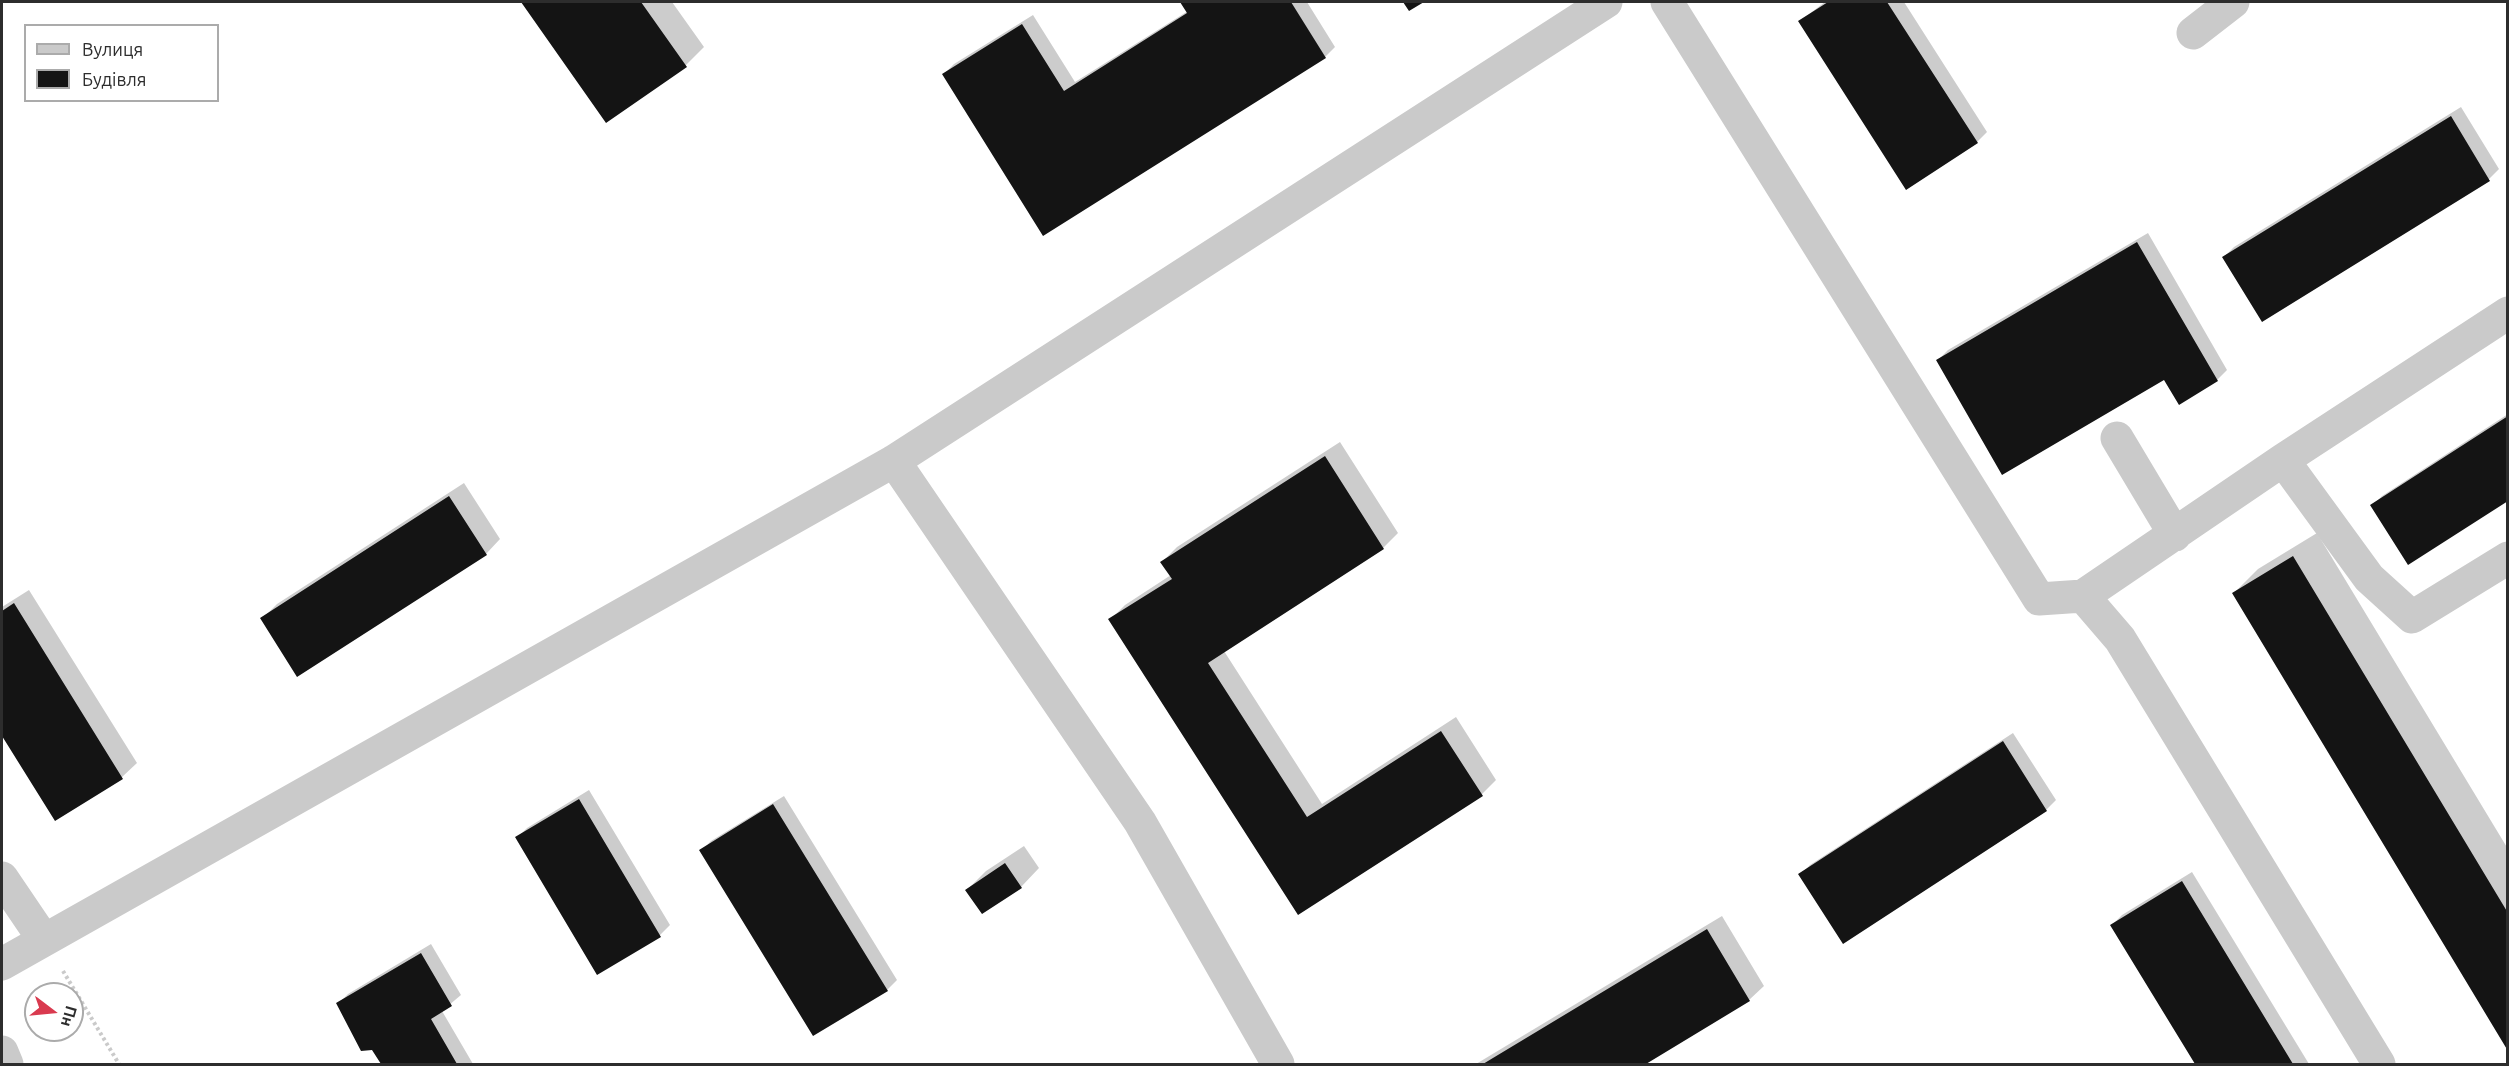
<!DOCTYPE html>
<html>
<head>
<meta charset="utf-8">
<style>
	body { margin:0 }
	#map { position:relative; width:2509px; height:1066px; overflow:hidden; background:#fff; font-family:Ubuntu,sans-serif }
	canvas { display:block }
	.frame { position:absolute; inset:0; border:3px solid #2d2d2d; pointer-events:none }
	.legend { position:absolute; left:24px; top:24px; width:195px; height:78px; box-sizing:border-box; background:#fff; border:2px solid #ababab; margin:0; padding:8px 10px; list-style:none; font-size:18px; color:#2d2d2d }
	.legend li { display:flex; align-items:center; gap:12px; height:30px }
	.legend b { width:30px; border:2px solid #ababab }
	.north { position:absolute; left:24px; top:982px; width:60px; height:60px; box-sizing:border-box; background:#fff; border:2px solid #ababab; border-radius:50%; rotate:106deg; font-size:16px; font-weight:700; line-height:24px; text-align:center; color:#2d2d2d }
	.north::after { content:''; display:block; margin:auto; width:21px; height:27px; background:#d93a4f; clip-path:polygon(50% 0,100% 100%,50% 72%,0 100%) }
</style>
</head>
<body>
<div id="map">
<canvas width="2509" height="1066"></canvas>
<div class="frame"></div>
<ul class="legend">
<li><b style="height:8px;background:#cacaca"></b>Вулиця</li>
<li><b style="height:16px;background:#141414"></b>Будівля</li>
</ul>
<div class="north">Пн</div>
</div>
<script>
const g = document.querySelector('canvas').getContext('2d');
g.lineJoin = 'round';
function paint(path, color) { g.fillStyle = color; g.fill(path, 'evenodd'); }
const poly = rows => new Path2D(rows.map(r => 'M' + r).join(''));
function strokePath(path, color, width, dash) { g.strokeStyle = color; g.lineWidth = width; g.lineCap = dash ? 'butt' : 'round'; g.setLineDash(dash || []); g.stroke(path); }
const shadow = poly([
	[523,2,672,2,704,47,686,65,607,121],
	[1182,2,1307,2,1335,47,1325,57,1044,234,944,74,954,64,1033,15,1075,82,1188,11],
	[1825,2,1904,2,1987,132,1977,142,1907,188,1800,21],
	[2461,107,2499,169,2489,179,2263,320,2224,257,2234,247],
	[2148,233,2227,370,2217,380,1938,360,1948,350],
	[2508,414,2508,499,2372,506,2382,496],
	[1340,442,1398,533,1383,548,1224,651,1322,804,1456,717,1496,780,1482,794,1299,913,1110,620,1125,605,1171,575,1162,562,1177,547],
	[464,483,500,539,486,554,262,619,277,604],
	[2317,533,2508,849,2508,1048,2234,593,2258,569],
	[29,590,137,763,122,777,55,819,2,733,2,607],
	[2013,733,2056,800,2046,810,1843,942,1800,875,1810,865],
	[589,790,670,925,660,935,598,973,517,838,527,828],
	[784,796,897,980,887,990,701,851,711,841],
	[1024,846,1039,868,1021,887,967,890,986,871],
	[2192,872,2309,1064,2196,1064,2112,925,2122,915],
	[1722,916,1764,986,1749,1000,1643,1064,1476,1064],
	[431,944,461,995,442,1011,473,1064,383,1064,338,1004,348,994]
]);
const building = poly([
	[521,2,641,2,687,67,606,123],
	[1180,2,1291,2,1326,58,1043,236,942,74,1022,24,1064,91,1187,13],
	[1403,2,1424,2,1409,11],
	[1828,2,1887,2,1978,143,1906,190,1798,21],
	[2451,116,2490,181,2262,322,2222,257],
	[2137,242,2218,381,2179,405,2164,380,2002,475,1936,360],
	[2508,416,2508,501,2408,565,2370,505],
	[1325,456,1384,549,1208,663,1307,817,1441,731,1483,796,1298,915,1108,619,1172,579,1160,562],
	[449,496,487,555,297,677,260,618],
	[2293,556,2508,913,2508,1051,2232,593],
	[14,603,123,779,55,821,2,736,2,611],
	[2003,741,2047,811,1843,944,1798,874],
	[579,799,661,937,597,975,515,837],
	[773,804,888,991,813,1036,699,850],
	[1005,863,1022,888,982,914,965,890],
	[2182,881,2293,1064,2195,1064,2110,925],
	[1707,929,1750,1001,1646,1064,1483,1064],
	[421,953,452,1006,431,1019,457,1064,381,1064,372,1050,361,1051,336,1003]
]);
const path = poly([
	[63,971,119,1064]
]);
const minor = poly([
	[1667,2,2039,599,2083,596,2120,639,2379,1064],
	[2193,33,2233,2],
	[2117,438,2175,535],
	[2283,460,2369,578,2412,617,2508,558],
	[894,461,1140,822,1278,1064],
	[2083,596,2283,460,2508,313],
	[2,878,44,940],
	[2,964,894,461,1606,2],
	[2,1052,7,1064]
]);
paint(shadow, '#0003');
paint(building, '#141414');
strokePath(path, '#cacaca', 4, [3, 3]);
strokePath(minor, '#cacaca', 33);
</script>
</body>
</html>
